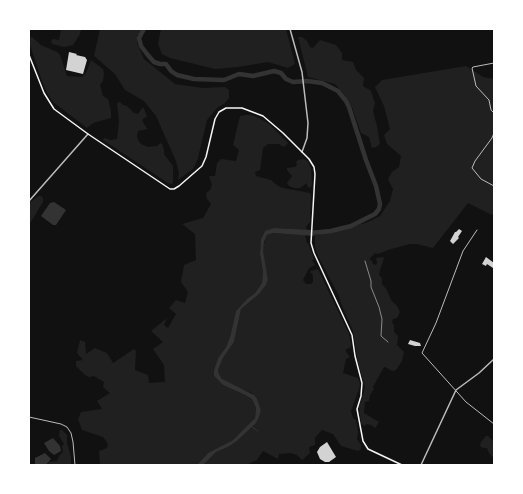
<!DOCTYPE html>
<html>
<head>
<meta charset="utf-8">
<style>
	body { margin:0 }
	#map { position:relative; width:523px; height:494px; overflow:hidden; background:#111; font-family:"Playfair Display",serif }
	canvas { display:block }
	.frame { position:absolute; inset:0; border:30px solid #fff; pointer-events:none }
</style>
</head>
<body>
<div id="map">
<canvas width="523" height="494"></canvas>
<div class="frame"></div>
</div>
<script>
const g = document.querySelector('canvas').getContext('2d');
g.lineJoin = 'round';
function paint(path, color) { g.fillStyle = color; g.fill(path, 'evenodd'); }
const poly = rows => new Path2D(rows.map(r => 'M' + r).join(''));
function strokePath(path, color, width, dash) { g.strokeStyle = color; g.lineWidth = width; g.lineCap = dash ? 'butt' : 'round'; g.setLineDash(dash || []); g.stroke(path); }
const green = poly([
	[61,29,81,29,80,34,73,45,64,47,52,44,51,41,53,39,59,40],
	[100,29,143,29,140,35,137,35,137,43,144,59,175,84,203,88,225,87,229,90,229,98,225,103,217,108,207,120,198,158,194,168,178,180,179,173,176,161,156,116,144,101,125,90,115,74,94,56],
	[161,29,286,29,295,64,288,68,268,62,238,67,215,69,170,58,162,54,158,44],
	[32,37,41,45,57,52,60,55,67,76,82,77,86,73,91,60,103,69,104,74,103,81,100,85,103,96,108,99,111,111,111,118,93,123,87,128,53,102,47,93,42,81,29,42,29,38],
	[298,37,302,37,307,41,310,47,313,48,320,40,336,45,342,53,342,60,353,62,356,70,364,78,363,86,371,91,375,103,373,111,377,126,380,144,376,147,372,148,369,137,361,133,352,107,344,94,335,84,308,77],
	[466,66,483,77,494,79,494,212,492,215,468,203,433,248,417,244,410,244,391,249,378,254,375,253,370,258,370,260,372,261,373,264,376,265,377,263,376,258,383,257,384,258,380,270,379,275,382,278,382,284,387,290,391,300,397,306,400,312,397,318,393,319,392,322,394,326,394,332,398,336,397,345,404,352,402,361,396,370,392,371,385,367,384,367,373,387,374,389,370,395,369,401,365,402,364,413,379,422,376,427,375,428,371,425,367,424,364,426,361,423,359,407,365,388,364,383,358,363,353,331,340,301,339,296,318,256,315,247,315,235,348,228,368,222,380,216,390,201,393,189,388,179,392,172,399,167,401,156,387,144,384,135,390,129,384,106,375,87,382,80],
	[120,102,123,105,127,106,134,113,138,114,143,107,144,109,147,116,142,120,146,127,148,129,138,131,137,136,138,140,141,144,148,147,157,146,160,143,162,144,164,150,164,154,173,166,173,181,172,184,168,183,103,140,104,138,111,140,117,139,119,121,117,103],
	[245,115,251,115,259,118,269,124,288,143,284,147,279,144,268,144,263,148,260,170,255,172,256,176,271,180,278,186,283,188,310,193,311,196,310,222,306,227,307,230,275,228,264,232,261,239,260,254,263,272,262,283,255,293,248,298,236,311,230,337,226,347,218,358,214,376,223,385,243,394,252,399,256,408,255,418,233,440,208,453,197,465,100,465,99,451,107,448,108,444,103,437,82,430,78,419,81,412,102,409,97,401,110,393,103,387,104,382,94,376,89,377,85,375,76,366,76,361,83,360,77,353,80,340,85,342,86,354,95,348,107,353,113,363,134,349,136,351,135,370,148,375,149,383,165,382,164,365,153,349,163,342,151,331,167,318,164,325,168,328,176,314,169,308,176,300,185,303,188,292,181,282,184,265,196,260,195,234,182,224,203,218,211,204,207,199,206,193,210,190,212,185,209,176,215,176,217,163,221,159,236,161,239,150,233,145,240,116],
	[303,159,308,161,311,169,312,185,310,188,307,186,307,183,300,188,294,188,289,186,287,183,292,176,287,170,287,168,295,167,297,165,296,162,298,160],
	[38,196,41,196,43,198,43,202,29,225,29,203,36,198],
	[273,233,305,235,307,243,309,245,314,259,312,260,315,265,309,268,303,280,306,284,311,284,313,282,313,277,312,273,310,273,311,271,318,269,349,334,351,345,350,348,346,349,346,352,350,357,346,359,343,373,358,378,360,384,359,389,351,411,353,418,356,420,358,432,357,439,361,445,361,449,358,451,341,446,333,434,322,430,315,438,315,445,309,447,310,453,302,460,297,455,291,453,279,454,278,459,263,451,257,460,246,465,203,465,216,452,228,447,237,441,256,423,259,417,261,411,252,393,227,383,222,379,219,374,218,370,223,358,234,342,241,309,259,294,266,285,268,280,263,257,263,247,267,235],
	[60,430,62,430,67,435,67,443,71,457,71,465,48,465,49,462,57,461,59,456,63,452,62,446,64,444,59,436],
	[486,436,488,436,494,442,494,459,489,453,487,448,483,448,480,446,481,442]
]);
const water = poly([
	[54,202,66,210,56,225,53,225,41,216,50,203],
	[274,228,312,230,315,232,314,236,273,233,267,235,264,242,263,251,268,280,266,285,259,294,241,309,234,342,223,358,218,370,219,374,222,379,254,395,257,399,261,411,259,417,256,423,237,441,228,447,216,452,203,465,197,465,208,453,233,440,255,418,256,408,252,399,243,394,223,385,214,376,214,371,218,358,226,347,230,337,236,311,248,298,255,293,262,283,263,272,260,254,261,239,265,231],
	[53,438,60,446,61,451,54,455,49,451,44,443],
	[45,453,51,459,46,465,35,465,35,458]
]);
const stream = poly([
	[252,427,258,431]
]);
const river = poly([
	[144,29,139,38,141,46,147,54,154,62,160,64,166,64,171,71,177,75,194,79,224,80,239,74,253,76,274,71,281,73,286,79,293,82,307,81,322,83,338,91,346,101,349,107,366,160,376,186,380,204,379,209,375,214,351,226,331,231,310,233]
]);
const building = poly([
	[69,52,77,54,76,55,85,57,87,60,83,74,66,70],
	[459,229,462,231,458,237,459,238,453,244,450,241,455,232,456,232],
	[486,257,494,263,493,268,487,264,486,266,482,264],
	[410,340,420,343,421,346,415,346,408,344],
	[327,442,336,457,329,462,325,462,320,459,317,452,320,447]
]);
const path = poly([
	[365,261,371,281,371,287,379,307,382,319,381,336,388,342]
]);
const minor = poly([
	[494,63,473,67,472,68,476,86,489,100,491,110,494,113],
	[494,133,492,138,475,161,472,168,481,179,494,186],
	[477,230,463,251,436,323,422,353,466,402,494,424],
	[29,417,61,424,67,427,71,433,73,442,75,465]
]);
const tertiary = poly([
	[290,29,302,72,308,123,307,138,302,152],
	[29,201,88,134],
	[421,465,456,390,479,373,494,359]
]);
const secondary = poly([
	[29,55,44,93,54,109,88,134,170,189,174,189,179,186,202,166,206,157,215,119,219,112,226,108,242,108,263,116,283,133,309,159,314,167,315,174,311,243,314,253,352,335,355,356,362,383,361,396,357,409,363,441,368,449,402,465]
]);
paint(green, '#202020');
paint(water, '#333');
strokePath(stream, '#333', 1);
strokePath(river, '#333', 4.5);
paint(building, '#d3d3d3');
strokePath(path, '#f5f5f5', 0.5);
strokePath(minor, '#bcbcbc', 1);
strokePath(tertiary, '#bcbcbc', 1.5);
strokePath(secondary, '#f5f5f5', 1.5);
</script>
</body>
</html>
